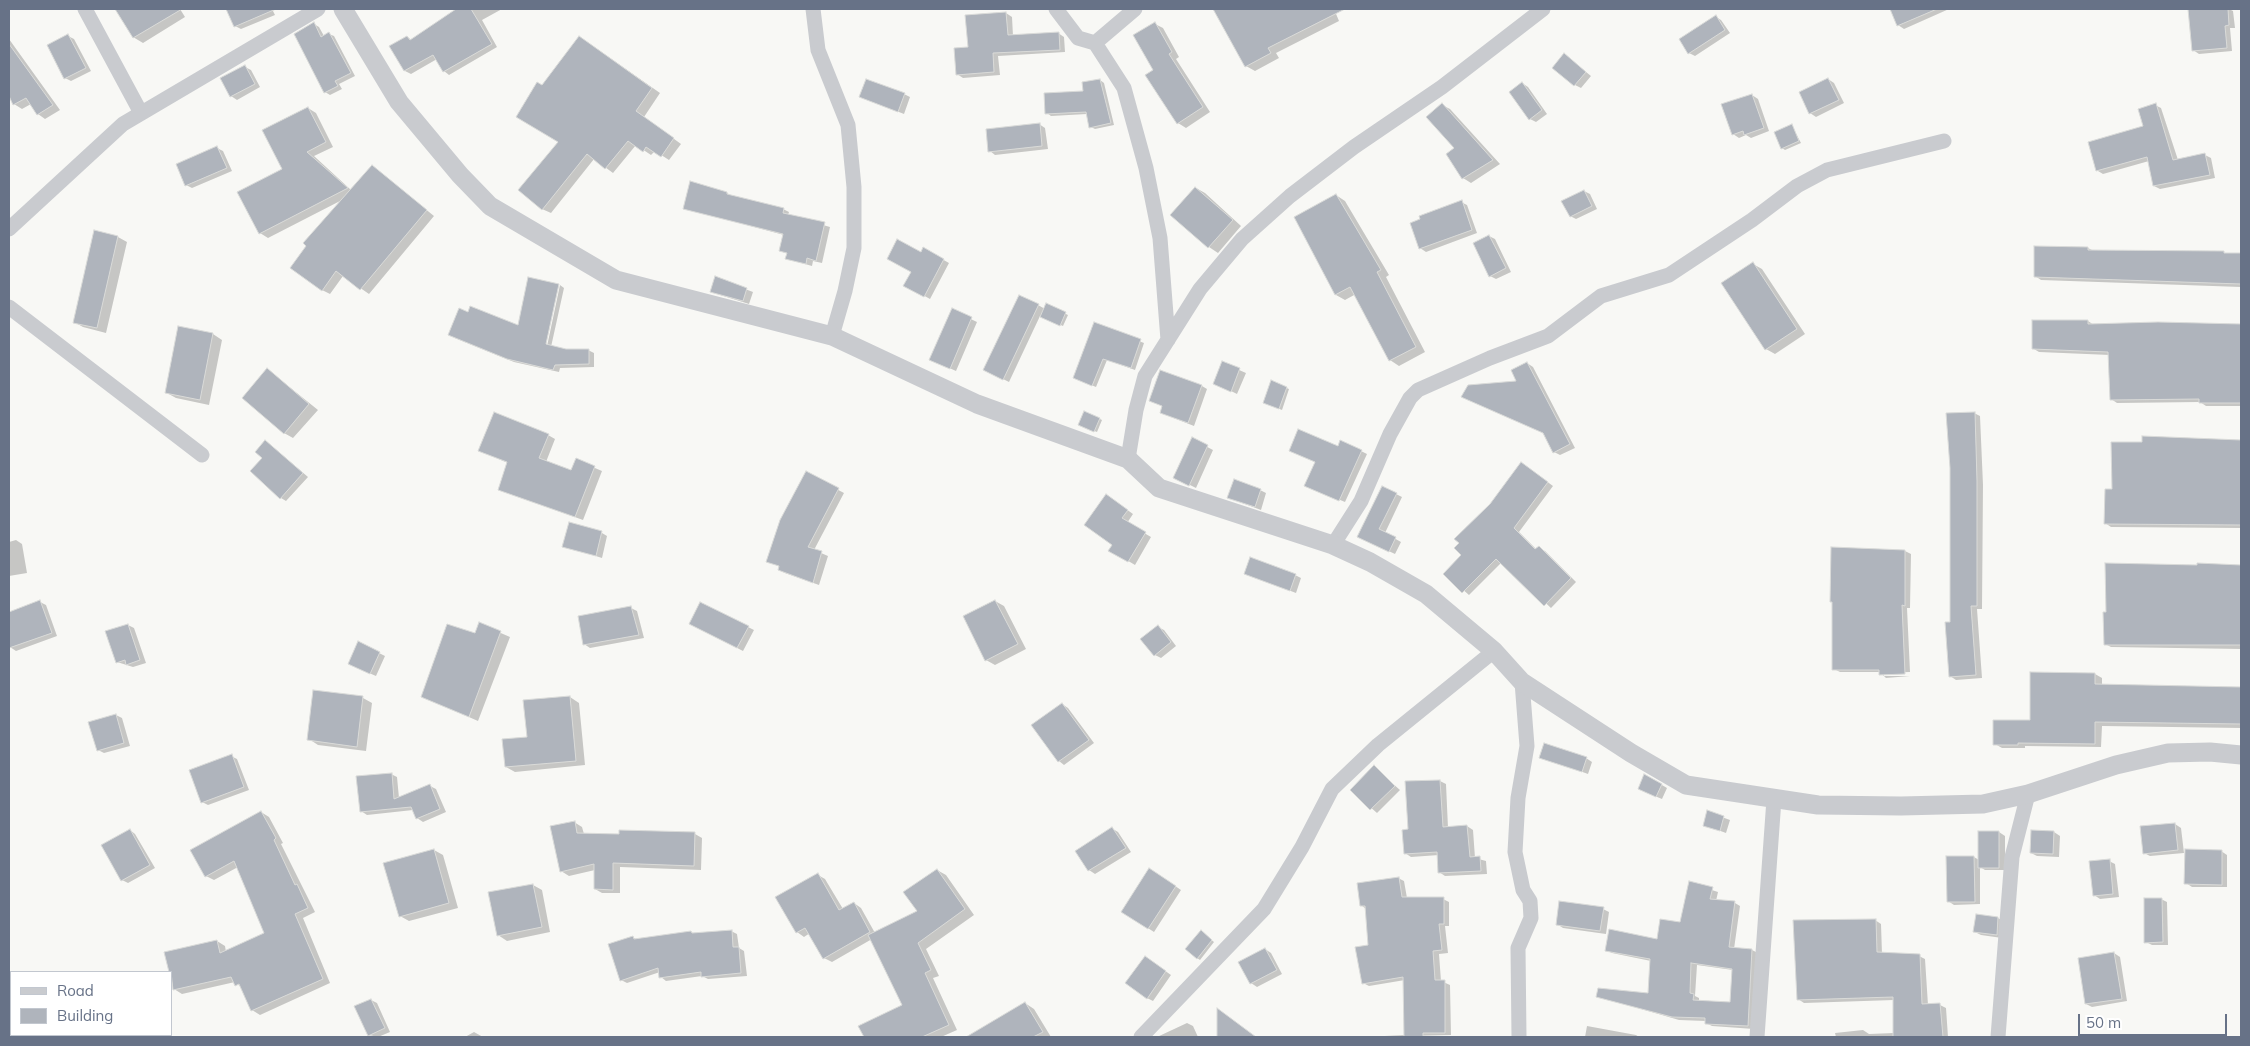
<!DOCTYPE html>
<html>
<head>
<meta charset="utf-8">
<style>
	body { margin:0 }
	#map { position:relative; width:2250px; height:1046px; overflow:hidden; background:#f8f8f5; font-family:Mulish,sans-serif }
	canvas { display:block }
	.frame { position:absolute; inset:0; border:10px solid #677287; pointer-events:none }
	.legend { position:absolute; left:10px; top:971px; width:162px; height:65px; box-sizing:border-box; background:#fff; border:1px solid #c2c7cf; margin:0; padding:6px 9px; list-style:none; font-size:15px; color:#677287 }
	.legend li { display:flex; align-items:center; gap:10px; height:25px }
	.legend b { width:25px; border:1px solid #c2c7cf }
	.scale { position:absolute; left:2078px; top:1014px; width:149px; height:22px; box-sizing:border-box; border:2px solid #677287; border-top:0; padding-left:6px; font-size:15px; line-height:18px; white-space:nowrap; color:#677287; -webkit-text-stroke:4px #fff; paint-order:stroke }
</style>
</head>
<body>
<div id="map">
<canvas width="2250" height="1046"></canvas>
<div class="frame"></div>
<ul class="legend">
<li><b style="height:6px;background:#c9cbcf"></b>Road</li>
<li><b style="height:14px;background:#afb4bc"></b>Building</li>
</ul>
<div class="scale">50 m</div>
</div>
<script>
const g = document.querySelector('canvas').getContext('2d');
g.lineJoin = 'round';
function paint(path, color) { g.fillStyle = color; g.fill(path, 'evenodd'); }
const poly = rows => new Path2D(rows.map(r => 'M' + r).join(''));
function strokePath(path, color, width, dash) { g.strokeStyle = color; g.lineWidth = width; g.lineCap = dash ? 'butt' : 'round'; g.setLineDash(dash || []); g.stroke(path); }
const shadow = poly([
	[116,9,180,9,185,17,143,43,133,37],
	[227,9,272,9,275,15,241,29,235,26],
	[458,9,502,9,482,20,497,47,449,75,444,71,437,59,411,74,405,71,407,37,412,40],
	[1215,9,1334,9,1339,21,1276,53,1279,58,1255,71,1246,66],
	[1891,9,1949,9,1904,29,1898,25],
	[2189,9,2229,9,2233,11,2235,28,2230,28,2232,51,2199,54,2193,50],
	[1006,13,1012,17,1013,36,1058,33,1064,37,1065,52,998,56,1000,75,963,78,957,74,969,48],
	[1716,17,1721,20,1730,33,1695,56,1689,53],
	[314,24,319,27,324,36,329,34,334,36,355,76,339,84,342,89,330,95,325,92],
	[1155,24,1163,28,1179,57,1176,59,1210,112,1186,128,1178,123,1155,71],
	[68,36,74,39,91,71,71,81,65,78],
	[580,37,660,93,644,117,681,144,669,160,655,151,651,155,636,145,613,173,594,159,551,213,542,209,560,142,543,87],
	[9,39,60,110,45,119,38,114,31,104,22,109,14,104,9,96],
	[1565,55,1591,76,1581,88,1575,85],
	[245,67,251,70,260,87,237,100,231,96],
	[1828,79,1834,83,1844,103,1816,117,1810,113],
	[1100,80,1104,83,1114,125,1095,129,1091,127,1087,114,1051,116,1047,113,1085,92],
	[1522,83,1528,87,1547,114,1536,122,1530,119],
	[904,94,910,97,904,114,861,97],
	[1752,95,1758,99,1769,131,1751,138,1746,135,1739,138,1733,134],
	[1442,105,1450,109,1500,164,1471,183,1463,178],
	[2155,105,2161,108,2178,160,2205,155,2211,158,2215,178,2160,189,2154,186,2149,161,2103,174,2098,171,2090,143,2144,126],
	[308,108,316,113,333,147,314,156,351,190,372,166,434,216,369,294,343,276,330,294,322,290,342,200,268,238,260,233],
	[1039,124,1045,128,1048,149,995,155,990,151],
	[1792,126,1801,143,1785,150,1782,148],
	[217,148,223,151,232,171,192,188,186,185],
	[1196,188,1205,193,1241,226,1218,253,1209,247,1172,215],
	[1584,191,1590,194,1597,209,1576,219,1570,216],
	[727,193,733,197,783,209,789,212,788,215,830,227,822,263,813,261,812,266,787,259,788,254,780,251,784,235,684,208],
	[1336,195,1345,201,1389,275,1386,277,1425,352,1399,366,1390,360,1356,294,1345,300,1336,295,1296,218],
	[1461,202,1467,205,1477,233,1426,252,1420,248],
	[1489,236,1495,239,1511,272,1496,279,1490,276],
	[118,237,127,242,106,333,83,327,74,322],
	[2088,248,2094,251,2241,254,2241,287,2041,280,2035,276],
	[924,249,949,263,930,299,905,285],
	[1753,264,1762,269,1805,334,1775,354,1766,349],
	[716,278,753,292,749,304,711,292],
	[560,285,564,288,551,347,566,350,588,350,594,353,594,367,560,368,559,372,514,362,455,338,518,327,546,351],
	[1038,305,1045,309,1047,305,1068,315,1063,326,1040,316,1009,382,991,373],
	[952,310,977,322,956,371,936,362],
	[2088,321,2094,325,2241,325,2241,406,2206,406,2200,402,2117,403,2111,399,2110,355,2039,352,2034,349],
	[1095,324,1144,343,1135,370,1107,360,1096,387,1079,380],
	[213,334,222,340,209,405,176,398,167,393],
	[1223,363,1246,373,1237,394,1219,385],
	[1527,363,1533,367,1575,448,1560,455,1554,452,1518,382],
	[267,369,318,410,293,438,284,433],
	[1272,382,1289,389,1282,410,1267,404],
	[1202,386,1207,389,1194,426,1161,413,1163,406],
	[1085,412,1102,420,1097,432,1082,426],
	[1974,413,1980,416,1983,485,1982,609,1977,609,1982,678,1956,680,1950,676,1951,623],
	[548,435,555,439,546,462,572,471,576,460,602,471,583,520,500,490,508,463,487,454],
	[2143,438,2241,441,2241,528,2111,527,2105,523,2143,443],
	[1192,439,1213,450,1196,488,1180,480],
	[266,441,308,477,286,501,281,498,264,458],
	[1338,448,1361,451,1367,454,1345,502,1309,487],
	[1527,467,1553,486,1519,532,1537,550,1539,548,1545,551,1576,582,1551,608,1502,562,1469,595,1445,574,1463,555,1491,505],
	[806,473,844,493,814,550,828,556,819,585,785,573,779,570,780,567,768,561],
	[1260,490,1266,493,1261,510,1229,498],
	[1396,494,1402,497,1385,533,1401,542,1395,554,1365,540],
	[1112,499,1133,514,1127,523,1151,537,1135,565,1110,550,1113,545],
	[602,533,607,536,602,558,564,546],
	[16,540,22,544,27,573,9,576,9,542],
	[1833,548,1905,551,1911,554,1910,608,1907,608,1910,672,1884,673,1884,676,1910,676,1886,678,1880,672,1840,672,1834,669],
	[2198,564,2241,567,2241,649,2111,647,2105,644],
	[1246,574,1295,575,1301,578,1296,593],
	[995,601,1004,606,1026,649,995,665,986,660],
	[40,602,46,605,57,636,16,651,10,647,9,643,9,613],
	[631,608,637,611,644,638,590,648,584,644],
	[480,624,510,637,478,721,423,697,475,635],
	[128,625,134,628,146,663,133,667,117,662],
	[696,627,748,627,754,630,743,651],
	[1158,627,1164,630,1176,646,1161,658,1155,655],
	[379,653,385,656,376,676,355,667],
	[2095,674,2102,678,2102,685,2241,688,2241,728,2102,726,2101,747,2025,746,2025,748,2002,748,1995,744,2031,721],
	[314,691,363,698,372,703,366,751,318,745,309,739],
	[570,697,579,703,585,765,515,772,506,767,528,738],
	[1062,704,1068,708,1094,743,1064,765,1059,761],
	[116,715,122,718,130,746,104,753,98,750],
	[231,756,237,759,249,790,208,805,202,802],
	[1541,757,1586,758,1592,762,1588,774],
	[1374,767,1400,790,1377,813,1351,790],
	[391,774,397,777,399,798,430,786,436,789,446,812,423,822,417,818,413,810,367,815,361,811],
	[1645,775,1667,788,1662,799,1645,792],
	[1440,781,1446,784,1448,828,1467,826,1473,830,1475,858,1486,861,1487,874,1445,876,1439,872,1439,855,1411,857,1405,853,1409,830,1407,782],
	[261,812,269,817,283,843,281,844,315,912,303,918,330,983,260,1015,252,1010,242,988,235,982,182,994,174,989,165,953,217,941,225,946,226,952,266,933,238,867,214,880,206,876],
	[1708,812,1730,820,1726,833,1704,825],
	[574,822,582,827,584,834,695,834,702,838,701,870,620,867,620,893,602,893,595,889,595,870,569,876,561,871],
	[2175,824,2181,828,2184,853,2150,856,2144,853],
	[1113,829,1118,832,1131,852,1095,874,1089,870,1077,851],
	[130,830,135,834,155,868,128,883,122,880],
	[1999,832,2005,836,2005,870,1985,870,1980,867,1980,904,1954,905,1948,901,1974,857,1979,860],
	[2054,832,2060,836,2059,857,2037,856,2031,853],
	[434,850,443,855,458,908,409,921,400,916],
	[2221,851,2227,855,2227,887,2192,887,2186,883],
	[2109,861,2115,864,2119,897,2100,899,2094,895],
	[937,870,946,875,974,915,926,949,939,976,933,978,957,1030,941,1037,865,1037,860,1026,903,1006,872,939,832,962,824,958,810,933,804,937,797,932,818,875,825,879,843,909,854,903,861,908,875,933,918,912],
	[1156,873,1181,890,1154,932,1123,912],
	[1398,878,1404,881,1407,898,1443,899,1449,902,1449,926,1445,926,1448,953,1439,954,1441,981,1450,985,1451,1035,1364,1037,1405,1035,1405,980,1369,986,1363,983,1369,946,1366,909,1361,905],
	[1690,883,1718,892,1716,901,1735,903,1740,906,1734,949,1752,950,1758,953,1754,1029,1712,1026,1706,1023,1706,1021,1679,1020,1597,996,1649,994,1651,961,1612,953,1606,950,1659,941,1681,923],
	[1697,965,1733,970,1731,1003,1699,1002,1699,998,1695,996],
	[533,885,542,890,550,932,507,941,498,935,490,893],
	[2161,899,2167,902,2168,945,2152,945,2146,942],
	[1603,909,1609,912,1606,934,1563,928,1557,924],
	[1998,918,2003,921,2002,938,1981,935,1975,932],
	[1875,920,1881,924,1882,954,1919,956,1925,959,1928,1005,1940,1005,1946,1008,1948,1037,1836,1037,1835,1033,1863,1030,1869,1034,1894,1033,1894,1000,1804,1003,1798,999],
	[731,931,737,934,739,948,744,951,747,976,708,979,702,976,666,981,661,977,660,972,627,983,621,980,633,937,637,940,691,932,695,934],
	[1203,933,1214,942,1200,960,1197,958],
	[1265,949,1271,953,1282,974,1257,987,1251,983],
	[2114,953,2120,957,2127,1001,2092,1007,2086,1004],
	[1151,961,1171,975,1153,1001,1147,998],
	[371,1000,377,1003,390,1032,378,1037,369,1035],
	[11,1002,11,1013,9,1003],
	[1025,1003,1034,1009,1051,1037,987,1037,982,1029],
	[1187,1023,1193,1026,1198,1037,1157,1037],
	[1587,1026,1636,1035,1639,1037,1585,1037],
	[474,1032,483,1037,465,1037],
	[105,1035,130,1035,131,1037,98,1037]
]);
const building = poly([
	[115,9,182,9,133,38,115,9],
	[226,9,276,9,234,27,226,9],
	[456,9,471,9,492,44,443,72,433,55,404,71,389,46,407,36,410,40,456,9],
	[1213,9,1345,9,1268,48,1271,53,1245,67,1213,9],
	[1890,9,1937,9,1897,26,1890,9],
	[2188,9,2228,9,2229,25,2225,26,2227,48,2192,51,2188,9],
	[1006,12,1008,35,1059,32,1060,50,993,53,994,72,956,75,954,48,968,47,965,15,1006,12],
	[1716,15,1725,30,1688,54,1679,39,1716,15],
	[314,22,321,37,329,32,351,73,335,81,338,86,324,93,294,34,314,22],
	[1155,22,1172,52,1169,54,1203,107,1177,124,1145,75,1153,70,1133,35,1155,22],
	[68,34,86,68,64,79,47,45,68,34],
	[579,36,652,88,636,111,674,138,661,157,646,147,643,152,628,141,605,169,587,154,542,210,518,190,558,142,516,117,537,82,542,85,579,36],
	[9,44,53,105,37,115,26,98,13,105,9,96,9,44],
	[1564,53,1586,72,1574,86,1552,68,1564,53],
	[245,65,255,84,230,97,220,78,245,65],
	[1828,78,1839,100,1809,114,1799,92,1828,78],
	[866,79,905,93,898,112,859,97,866,79],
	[1100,79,1111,123,1089,128,1086,112,1045,114,1044,93,1083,91,1082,82,1100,79],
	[1522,82,1542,110,1529,120,1509,92,1522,82],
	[1752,94,1764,128,1744,135,1743,131,1732,135,1721,104,1752,94],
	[1442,103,1493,160,1462,179,1446,154,1454,148,1426,117,1442,103],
	[2156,103,2173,160,2205,153,2210,175,2153,186,2147,157,2096,171,2088,142,2143,126,2138,109,2156,103],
	[308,107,326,142,307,152,348,188,259,234,237,192,282,169,262,130,308,107],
	[1040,123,1042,146,988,152,986,129,1040,123],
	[1792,124,1799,141,1781,149,1774,132,1792,124],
	[217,146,227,168,185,186,176,164,217,146],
	[372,165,427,210,360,290,336,271,322,291,290,268,306,246,303,243,372,165],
	[690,181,727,192,727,194,784,208,783,213,825,222,816,261,807,258,806,264,785,259,787,253,779,251,783,234,683,209,690,181],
	[1195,187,1233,220,1208,248,1170,215,1195,187],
	[1584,190,1592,206,1570,217,1561,201,1584,190],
	[1336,194,1381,270,1377,272,1416,347,1389,361,1350,287,1335,295,1294,217,1336,194],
	[1462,200,1472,230,1419,249,1410,223,1420,219,1419,216,1462,200],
	[94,230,118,236,97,328,73,323,94,230],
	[1489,235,1506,268,1489,277,1473,243,1489,235],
	[897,239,921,252,923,247,944,259,924,297,903,286,911,272,887,259,897,239],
	[2034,246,2088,247,2088,250,2224,251,2224,253,2241,253,2241,284,2034,277,2034,246],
	[1753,262,1797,329,1765,350,1721,283,1753,262],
	[715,276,747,288,743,301,710,292,715,276],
	[528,277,559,284,546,344,566,349,589,349,589,364,555,365,553,370,507,359,448,335,459,308,468,312,470,306,518,325,528,277],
	[1019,295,1039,304,1003,380,983,370,1019,295],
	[1046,303,1066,312,1060,326,1040,317,1046,303],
	[952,308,972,317,950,369,929,360,952,308],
	[2032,320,2088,320,2088,324,2158,322,2241,324,2241,403,2199,403,2199,399,2110,400,2108,352,2032,349,2032,320],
	[1094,322,1141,339,1131,368,1103,359,1092,386,1073,378,1094,322],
	[178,326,213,333,200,400,165,393,178,326],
	[1222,361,1240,368,1231,392,1213,384,1222,361],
	[1527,362,1570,444,1553,453,1543,433,1461,397,1468,385,1516,381,1511,370,1527,362],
	[267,368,309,404,284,434,242,398,267,368],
	[1160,370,1202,385,1188,423,1160,413,1162,406,1149,401,1160,370],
	[1271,380,1287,387,1279,409,1263,403,1271,380],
	[1084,411,1100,418,1094,432,1078,425,1084,411],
	[494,412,549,434,539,458,571,470,576,458,595,466,575,517,498,490,507,462,478,451,494,412],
	[1975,412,1977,481,1977,606,1971,606,1976,675,1949,677,1945,622,1950,622,1950,468,1946,413,1975,412],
	[1298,429,1338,446,1340,440,1362,450,1339,501,1304,486,1315,462,1289,451,1298,429],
	[2142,436,2241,440,2241,525,2104,524,2105,489,2112,489,2111,442,2142,442,2142,436],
	[1192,437,1208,445,1189,486,1173,478,1192,437],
	[265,440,303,473,280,499,250,471,262,458,255,452,265,440],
	[1521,462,1548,482,1514,528,1535,549,1539,546,1571,578,1544,606,1496,559,1462,593,1443,574,1461,555,1454,548,1459,543,1454,539,1490,504,1521,462],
	[806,471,839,488,808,547,822,551,813,583,778,570,779,566,766,562,780,520,806,471],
	[1234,479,1261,489,1255,507,1227,498,1234,479],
	[1382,486,1397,493,1379,529,1396,537,1389,552,1357,537,1382,486],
	[1106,494,1128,510,1122,518,1146,532,1128,562,1108,551,1112,545,1084,525,1106,494],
	[569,522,602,531,596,556,562,547,569,522],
	[1831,547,1905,550,1905,606,1902,605,1905,674,1879,675,1879,670,1832,670,1832,602,1830,602,1831,547],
	[1250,557,1296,574,1290,591,1244,574,1250,557],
	[2105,563,2197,565,2197,563,2241,565,2241,645,2104,645,2103,612,2106,612,2105,563],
	[40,600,52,633,9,648,9,612,40,600],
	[995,600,1018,644,985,661,963,616,995,600],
	[700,602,749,626,737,648,689,624,700,602],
	[631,606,639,635,583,645,578,616,631,606],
	[479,622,501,631,469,717,421,697,447,624,475,633,479,622],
	[128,624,140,660,126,665,125,660,116,663,105,631,128,624],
	[1158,625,1171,642,1154,656,1140,639,1158,625],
	[358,641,380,652,370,674,348,664,358,641],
	[2030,672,2095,673,2095,684,2241,687,2241,724,2095,722,2095,744,2018,743,2018,745,1993,745,1993,720,2030,720,2030,672],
	[313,690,363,696,357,747,307,740,313,690],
	[570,696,576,761,505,767,502,739,527,737,523,700,570,696],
	[1062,703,1089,740,1058,762,1031,725,1062,703],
	[116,714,124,743,97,751,88,722,116,714],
	[1544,743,1587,757,1582,772,1539,758,1544,743],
	[232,754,244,787,201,803,189,770,232,754],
	[1374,765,1395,786,1370,810,1350,790,1374,765],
	[392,773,394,799,430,784,440,809,416,819,411,807,360,812,356,776,392,773],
	[1644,774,1662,784,1656,797,1638,789,1644,774],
	[1440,780,1443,827,1467,825,1470,857,1480,856,1481,871,1438,873,1437,852,1404,854,1402,830,1408,829,1405,781,1440,780],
	[1707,810,1724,816,1720,831,1703,826,1707,810],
	[261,811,276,838,274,840,295,885,297,884,308,908,295,914,323,979,251,1011,239,984,235,986,231,977,173,990,171,972,169,972,164,952,217,940,220,953,264,933,234,861,205,877,190,850,261,811],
	[575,821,577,833,619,834,619,830,695,832,694,866,613,863,613,890,594,889,594,864,560,872,550,826,575,821],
	[2175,823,2178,850,2143,854,2140,826,2175,823],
	[1112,827,1126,848,1088,871,1075,851,1112,827],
	[130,829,150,865,121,881,101,845,130,829],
	[2031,830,2054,831,2053,854,2030,853,2031,830],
	[1978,831,1999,831,1999,868,1978,868,1978,831],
	[434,849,449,903,399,917,383,863,434,849],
	[2185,849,2222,850,2222,885,2184,884,2185,849],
	[1946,856,1974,856,1975,902,1947,902,1946,856],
	[2110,859,2113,894,2093,896,2089,861,2110,859],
	[1149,868,1176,886,1148,929,1121,912,1149,868],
	[937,869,965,909,918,943,931,970,925,973,949,1025,922,1037,864,1037,858,1026,902,1005,868,935,917,911,903,892,937,869],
	[818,873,839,910,854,902,870,932,823,959,805,928,796,933,775,897,818,873],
	[1399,877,1402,897,1444,897,1444,924,1439,924,1442,950,1433,951,1435,980,1445,980,1445,1033,1423,1033,1423,1037,1404,1037,1403,977,1362,984,1355,947,1368,945,1365,906,1360,906,1357,883,1399,877],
	[1689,881,1713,887,1710,899,1735,901,1729,947,1752,949,1748,1026,1705,1024,1705,1018,1672,1017,1596,997,1598,988,1648,993,1650,959,1605,951,1609,929,1657,939,1660,919,1680,922,1689,881],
	[1691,963,1732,969,1730,1002,1693,1000,1694,994,1690,993,1691,963],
	[533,884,542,927,497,936,488,892,533,884],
	[2144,898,2162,898,2163,942,2144,943,2144,898],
	[1559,901,1604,907,1600,931,1556,925,1559,901],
	[1976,914,1998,917,1997,935,1973,932,1976,914],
	[1876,919,1877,952,1920,954,1922,1004,1940,1003,1943,1037,1893,1037,1893,997,1797,1000,1793,920,1876,919],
	[732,930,733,947,739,947,741,973,701,977,701,972,659,978,658,968,620,981,608,944,633,936,634,939,691,931,692,933,732,930],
	[1201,930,1212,940,1197,959,1185,949,1201,930],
	[1265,948,1277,970,1250,984,1238,962,1265,948],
	[2114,952,2122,999,2085,1004,2078,958,2114,952],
	[1145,956,1166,971,1147,999,1125,983,1145,956],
	[371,999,385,1028,368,1036,354,1006,371,999],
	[1025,1002,1043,1032,1033,1037,966,1037,1025,1002],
	[1217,1008,1256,1037,1217,1037,1217,1008]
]);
const minor = poly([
	[85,9,141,113],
	[813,9,818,50,848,125,854,187,854,248,845,291,832,336],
	[1056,9,1078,38,1095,43,1124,88,1146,168,1160,238,1168,340],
	[1095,43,1135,9],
	[9,229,123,124,318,9],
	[9,307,202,455],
	[1128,459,1136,410,1145,376,1200,289,1242,239,1290,196,1354,147,1442,87,1543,9],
	[1333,545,1361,501,1390,434,1410,398,1418,390,1490,358,1548,336,1601,296,1669,275,1752,220,1797,186,1827,170,1944,141],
	[1141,1037,1264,909,1302,847,1332,789,1378,745,1494,651],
	[1519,1037,1518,948,1531,918,1530,901,1523,890,1515,852,1518,798,1527,746,1522,682],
	[1757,1037,1774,799],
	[1998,1037,2012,857,2028,794]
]);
const tertiary = poly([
	[343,9,399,102,460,175,490,206,616,280,832,336,977,404,1128,459,1159,488,1333,545,1370,562,1426,594,1494,651,1522,682,1631,753,1686,785,1818,805,1901,806,1983,804,2028,794,2116,765,2168,753,2210,752,2241,755]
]);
paint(shadow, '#0003');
paint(building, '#afb4bc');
strokePath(building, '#d9dad8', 1);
strokePath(minor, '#c9cbcf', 15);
strokePath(tertiary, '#c9cbcf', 19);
</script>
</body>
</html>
